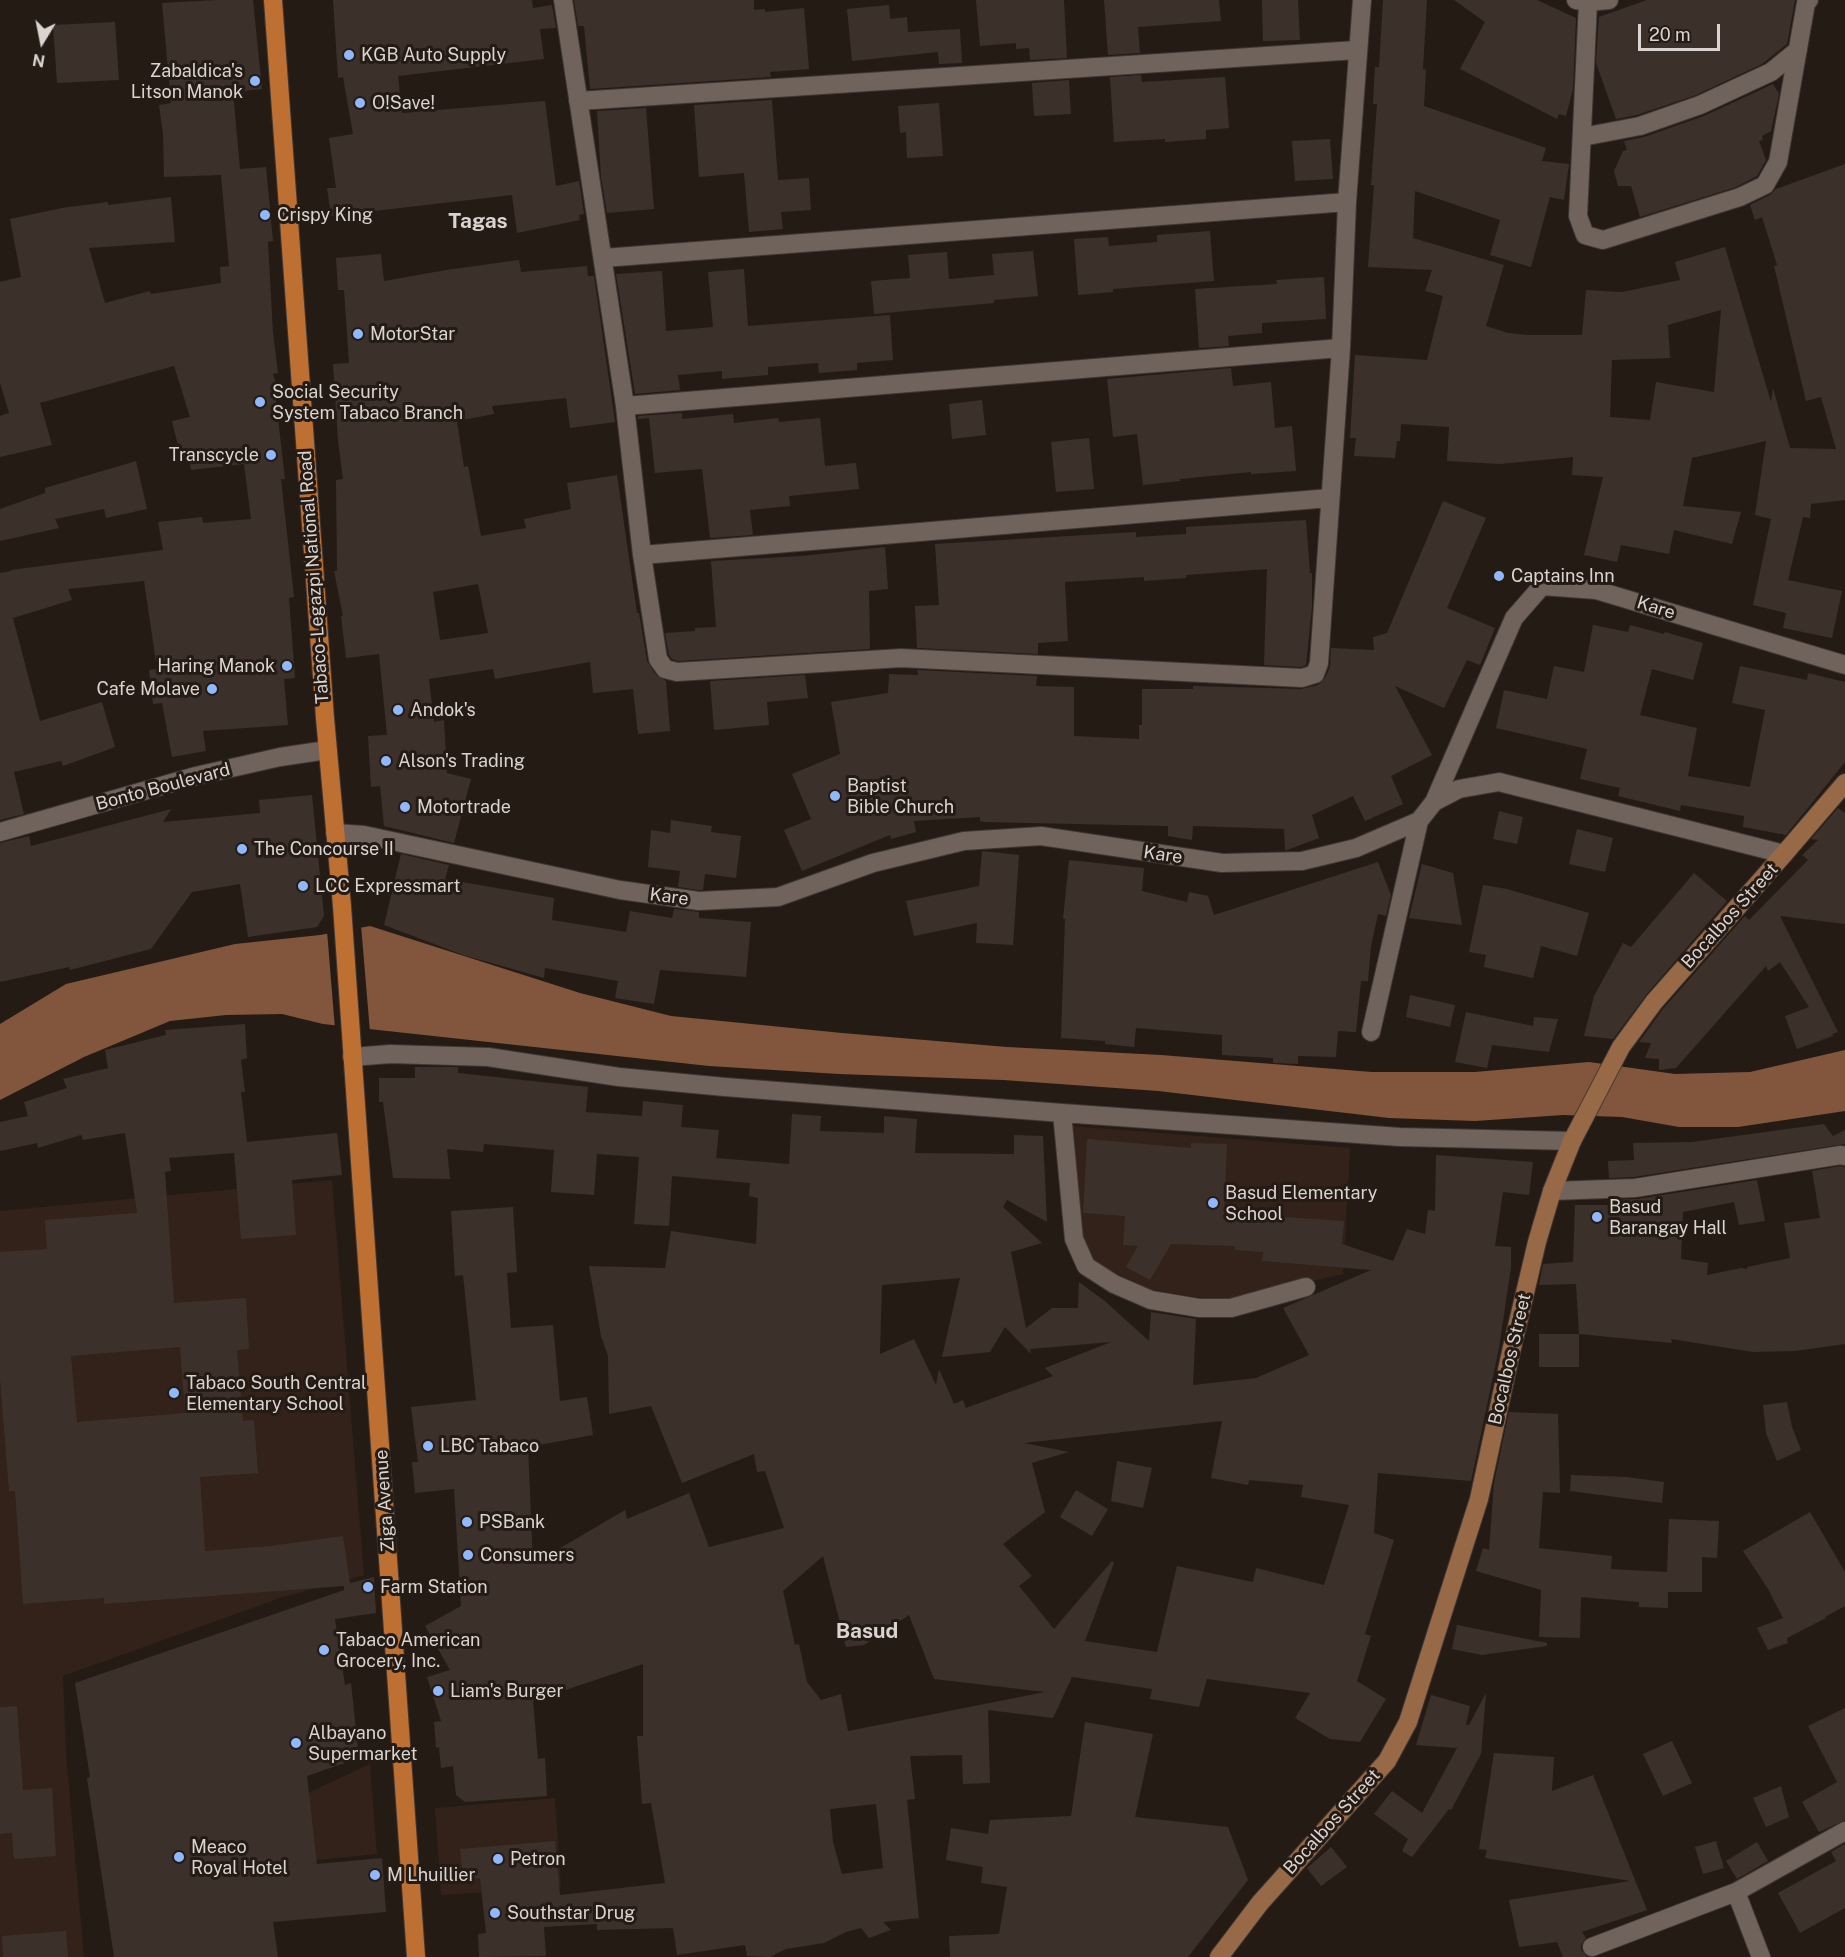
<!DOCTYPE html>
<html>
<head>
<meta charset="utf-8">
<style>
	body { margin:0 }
	#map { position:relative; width:1845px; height:1957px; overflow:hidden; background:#251b15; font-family:"Public Sans",sans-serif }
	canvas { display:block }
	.north { position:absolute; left:12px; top:12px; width:60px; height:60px; -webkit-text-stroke:4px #251b15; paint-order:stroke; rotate:190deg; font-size:16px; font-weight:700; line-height:24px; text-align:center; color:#dad3cf }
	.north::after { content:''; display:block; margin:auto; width:21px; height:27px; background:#dad3cf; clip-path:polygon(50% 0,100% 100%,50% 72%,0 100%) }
	.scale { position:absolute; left:1638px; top:24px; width:82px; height:27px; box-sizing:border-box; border:3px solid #dad3cf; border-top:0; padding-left:8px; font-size:18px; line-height:21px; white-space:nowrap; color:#dad3cf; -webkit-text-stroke:4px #251b15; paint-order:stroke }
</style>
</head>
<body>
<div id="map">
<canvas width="1845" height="1957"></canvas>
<div class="north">N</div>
<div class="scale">20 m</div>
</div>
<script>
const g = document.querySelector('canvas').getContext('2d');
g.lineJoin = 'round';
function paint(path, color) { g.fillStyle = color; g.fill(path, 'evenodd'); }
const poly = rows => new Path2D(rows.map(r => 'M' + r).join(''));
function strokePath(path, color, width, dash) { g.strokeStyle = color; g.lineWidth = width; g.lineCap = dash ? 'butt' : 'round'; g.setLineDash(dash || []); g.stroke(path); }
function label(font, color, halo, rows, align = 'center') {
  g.font = font + ' "Public Sans",sans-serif'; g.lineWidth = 6; g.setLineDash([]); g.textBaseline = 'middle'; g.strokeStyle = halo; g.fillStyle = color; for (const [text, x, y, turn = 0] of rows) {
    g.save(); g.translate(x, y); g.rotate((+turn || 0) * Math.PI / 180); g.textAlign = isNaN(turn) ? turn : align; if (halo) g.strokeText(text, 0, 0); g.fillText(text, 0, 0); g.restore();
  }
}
const built = poly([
	[1072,1126,1350,1148,1343,1274,1222,1301,1151,1290,1086,1258],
	[332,1180,364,1575,283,1597,63,1676,66,1752,84,1957,0,1957,0,1211],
	[370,1764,377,1854,267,1865,254,1818],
	[555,1798,561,1887,441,1895,435,1808]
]);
const water = poly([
	[370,926,580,993,671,1016,842,1033,1007,1047,1161,1055,1372,1072,1475,1072,1589,1062,1675,1074,1750,1072,1845,1050,1845,1111,1738,1127,1679,1127,1622,1117,1563,1115,1475,1121,1389,1118,1158,1091,1003,1080,839,1074,709,1066,323,1024,282,1014,226,1015,170,1021,84,1057,0,1100,0,1024,66,984,235,944,320,935]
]);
const pier = poly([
	[361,925,370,1032,335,1029,327,931]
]);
const building = poly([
	[216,0,253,0,262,89,233,92,240,169,266,167,273,241,268,242,273,333,278,373,273,374,281,400,276,401,285,479,281,479,294,597,289,598,295,678,284,679,288,725,203,731,206,751,172,757,162,703,153,704,149,670,157,669,144,581,68,589,72,600,13,618,40,721,102,702,115,747,63,766,61,761,14,772,24,814,0,820,0,573,11,571,11,570,163,550,158,522,202,517,203,523,251,519,244,464,191,470,188,452,180,454,172,421,190,417,174,366,40,403,52,445,0,457,0,416,9,413,0,383,0,282,21,277,10,219,62,208,108,202,108,205,171,197,175,242,89,248,105,303,150,291,151,294,221,283,220,267,229,266,221,175,164,177,163,134,159,105,171,103,162,3],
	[333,0,532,0,533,8,552,5,556,28,540,29,544,59,398,76,402,113,545,101,556,186,579,181,584,214,579,215,580,220,517,233,512,195,331,216,327,188,336,188,329,138,353,134,343,77,338,78],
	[574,0,754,0,754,10,765,9,765,12,804,8,809,69,770,72,771,77,590,89,584,26,578,26],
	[976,0,1064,0,1067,58,1030,60,1029,48,1016,49,1016,43,980,46],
	[1104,0,1219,0,1221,21,1138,27,1140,53,1108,55],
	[1262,0,1298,0,1300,40,1263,41],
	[1383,0,1427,0,1423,69,1426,70,1424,106,1546,148,1542,161,1569,164,1564,200,1550,197,1531,267,1490,255,1500,220,1415,191,1413,238,1504,265,1486,326,1508,333,1527,335,1582,335,1586,290,1622,292,1680,280,1675,262,1725,247,1771,402,1773,388,1790,448,1836,449,1821,397,1806,401,1774,266,1777,265,1762,217,1755,220,1750,205,1770,195,1776,189,1845,164,1845,500,1811,504,1810,518,1803,517,1788,580,1842,591,1832,638,1783,628,1786,613,1753,605,1771,519,1755,515,1766,441,1692,458,1683,506,1741,512,1732,544,1674,530,1669,554,1621,545,1617,562,1584,555,1603,477,1572,475,1573,457,1500,464,1447,461,1449,427,1401,424,1400,441,1397,441,1395,458,1354,456,1356,438,1350,438,1355,355,1427,360,1443,296,1425,291,1432,270,1368,267,1374,185,1371,185,1377,104,1373,104,1375,67,1379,67],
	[1721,310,1714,392,1656,382,1650,420,1610,417,1612,360,1670,358,1668,325],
	[1454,0,1537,0,1576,18,1573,89,1566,116,1559,114,1557,119,1460,69,1485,22],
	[1647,0,1795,0,1787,44,1762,64,1696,95,1637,115,1616,119,1596,63,1599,17],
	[889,5,890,19,907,17,908,32,960,29,962,63,939,64,938,52,852,61,847,9],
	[115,22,119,80,57,83,53,25],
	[1141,75,1142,82,1225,77,1229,128,1206,130,1206,139,1165,142,1165,139,1114,142,1110,77],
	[1069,80,1071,114,1034,116,1032,83],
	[1773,84,1779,94,1771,131,1762,136,1763,140,1759,141,1766,160,1757,176,1736,187,1640,217,1631,186,1618,186,1614,171,1623,151,1627,150,1624,141,1644,137,1704,116],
	[772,100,778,180,809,178,811,210,781,212,783,229,749,232,744,173,699,177,694,105],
	[939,103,943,156,907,158,906,132,900,133,898,106],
	[646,108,654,209,607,213,601,177,597,111],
	[1330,139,1333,179,1295,181,1292,141],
	[1210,231,1214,281,1113,289,1113,292,1078,295,1074,239,1108,237,1109,246,1157,242,1157,235],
	[1033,251,1038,296,994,300,994,303,874,314,871,281,910,278,908,255,947,252,949,279,994,275,992,254],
	[381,254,384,281,446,270,519,260,521,272,587,266,588,276,594,276,615,422,570,428,566,398,492,406,494,414,457,421,464,467,468,466,481,536,526,528,524,519,571,509,567,483,617,475,637,613,639,613,647,661,656,675,666,681,670,731,638,734,633,689,593,693,590,662,495,679,493,669,429,679,434,722,444,720,447,773,471,779,454,843,384,826,380,786,371,787,368,736,387,735,379,654,346,658,341,616,343,616,334,571,337,571,336,480,343,479,338,441,333,364,349,363,344,290,338,290,336,258],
	[478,584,488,633,440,640,433,592],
	[744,269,748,326,890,315,893,360,857,363,857,370,819,373,818,363,768,367,768,375,722,379,722,371,678,375,680,390,635,394,616,274,662,271,666,331,713,327,708,272],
	[1324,277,1326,319,1262,323,1262,333,1228,336,1229,346,1199,348,1195,289,1277,284,1276,280],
	[1231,368,1233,386,1271,382,1275,428,1292,426,1296,471,1251,474,1251,472,1180,479,1180,481,1143,485,1137,434,1113,437,1107,379],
	[982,400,986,435,952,439,949,404],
	[682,413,682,419,733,414,734,423,778,418,779,422,820,418,825,466,856,463,859,489,789,496,790,506,750,510,753,535,710,538,702,469,655,473,649,418,638,419,638,416],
	[1089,438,1094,489,1056,492,1051,442],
	[136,461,147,509,106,518,104,509,55,519,59,528,0,541,0,509,45,493,45,488],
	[1443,501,1486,518,1447,608,1495,628,1480,665,1467,660,1444,708,1395,686,1432,755,1391,776,1403,804,1365,821,1353,796,1312,815,1319,838,1287,850,1285,850,1284,829,1193,826,1192,840,1168,836,1168,826,984,822,980,821,980,817,914,821,916,832,891,839,890,835,802,871,784,830,811,819,792,774,840,754,831,702,888,693,889,674,918,675,917,670,1037,676,1036,686,1074,687,1074,736,1139,739,1139,725,1142,725,1142,689,1193,689,1193,686,1301,689,1318,685,1325,678,1330,667,1331,648,1374,650,1373,637,1387,633],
	[1306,520,1310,573,1312,573,1312,607,1306,665,1301,667,1264,665,1267,569,1186,575,1186,578,1144,581,1144,577,1065,582,1068,641,1038,643,1038,654,917,648,915,606,939,605,935,544,1136,532,1136,537,1186,534,1186,527],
	[885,547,888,589,869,591,870,649,678,661,672,659,669,655,665,633,695,631,695,628,716,627,711,561,802,556],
	[1593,625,1628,632,1630,625,1664,634,1665,632,1703,643,1693,680,1652,669,1640,715,1697,728,1688,776,1750,787,1765,710,1732,703,1740,666,1807,680,1808,673,1845,682,1845,762,1786,835,1743,827,1744,816,1681,805,1680,811,1618,796,1620,788,1580,779,1587,749,1496,728,1504,690,1547,699,1554,666,1584,672],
	[805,675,808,698,767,702,769,725,714,730,710,681],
	[312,795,324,916,317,927,248,937,240,884,192,892,151,949,70,970,69,967,0,982,0,843,29,836,31,846,171,809,163,822,260,813,259,800],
	[1838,808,1845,813,1845,924,1780,916,1838,1032,1832,1034,1833,1036,1797,1049,1785,1016,1809,1007,1780,962,1768,971,1766,966,1676,1068,1659,1070,1659,1059,1645,1058,1651,1043,1639,1042,1663,1009,1745,916,1749,920,1808,860,1802,855,1818,840,1811,839],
	[1499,811,1523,817,1517,844,1493,839],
	[671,820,712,826,711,832,741,836,736,878,705,874,703,890,699,890,678,887,680,871,648,867,651,830,670,833],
	[1577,829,1613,838,1605,872,1569,864],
	[982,851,1019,855,1013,945,976,943,977,923,914,936,906,901,979,886],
	[401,854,449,865,445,879,554,898,552,920,626,932,630,911,672,918,674,909,699,912,699,918,751,922,746,977,660,970,654,1004,615,998,618,981,545,968,544,978,463,955,384,925],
	[1069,860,1144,868,1142,891,1187,902,1189,892,1208,896,1214,915,1378,862,1391,895,1386,916,1378,914,1371,946,1368,981,1361,981,1356,1032,1338,1031,1336,1057,1298,1056,1298,1064,1273,1063,1273,1058,1222,1055,1222,1035,1136,1028,1134,1047,1105,1044,1105,1041,1061,1038,1065,919,1063,919],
	[1422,864,1453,873,1462,925,1409,918],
	[1694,873,1727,901,1646,995,1613,1039,1584,1036,1594,996,1623,943,1631,947],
	[1483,885,1507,889,1589,913,1577,956,1541,946,1533,978,1484,967,1486,955,1469,952],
	[1410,995,1455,1005,1450,1027,1406,1017],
	[1466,1012,1533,1026,1534,1017,1558,1019,1549,1052,1492,1045,1487,1068,1455,1062],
	[245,1024,247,1058,241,1060,245,1092,241,1092,247,1142,337,1133,342,1175,292,1180,296,1235,241,1239,234,1153,169,1158,171,1171,165,1172,174,1303,246,1298,249,1349,237,1350,243,1421,254,1420,258,1473,200,1477,205,1551,270,1546,343,1536,350,1583,374,1577,376,1613,335,1619,345,1685,351,1683,359,1758,307,1776,317,1864,382,1858,386,1912,273,1922,278,1957,114,1957,87,1778,90,1777,75,1683,344,1590,344,1586,104,1604,104,1598,23,1604,15,1491,9,1491,0,1378,0,1252,47,1249,45,1220,137,1213,125,1133,83,1140,81,1135,38,1148,37,1143,0,1151,0,1122,28,1116,24,1102,67,1088,63,1079,108,1068,105,1050,166,1035,165,1030],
	[180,1347,185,1413,77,1422,71,1356],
	[415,1067,458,1067,458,1073,588,1087,586,1112,642,1116,643,1101,683,1105,681,1127,719,1130,716,1158,789,1164,792,1114,821,1116,820,1131,884,1133,884,1116,917,1119,915,1153,1014,1154,1014,1135,1043,1136,1047,1222,1007,1200,1003,1207,1042,1243,1011,1252,1026,1328,1052,1308,1078,1308,1079,1282,1106,1302,1149,1341,1151,1312,1196,1319,1193,1385,1256,1378,1309,1355,1283,1308,1371,1270,1262,1261,1263,1252,1235,1250,1235,1246,1171,1244,1150,1280,1126,1267,1138,1246,1123,1245,1125,1216,1083,1213,1087,1139,1191,1148,1191,1143,1227,1144,1224,1213,1344,1221,1342,1244,1393,1261,1407,1229,1425,1234,1428,1210,1435,1211,1436,1155,1533,1162,1529,1195,1503,1192,1495,1246,1511,1247,1511,1267,1499,1348,1471,1481,1378,1473,1374,1533,1394,1540,1365,1634,1371,1636,1357,1681,1386,1699,1360,1742,1330,1739,1295,1718,1310,1693,1207,1679,1199,1707,1150,1699,1152,1689,1072,1677,1053,1718,988,1710,990,1783,963,1784,962,1755,910,1756,915,1799,907,1800,919,1918,883,1922,891,1930,869,1938,861,1928,846,1932,824,1943,786,1949,770,1957,747,1956,745,1945,677,1955,673,1928,597,1930,597,1924,544,1927,546,1956,479,1957,478,1934,486,1933,480,1878,463,1880,460,1849,555,1841,560,1895,665,1883,651,1803,642,1804,637,1736,643,1736,643,1664,533,1701,538,1759,545,1758,547,1796,465,1802,456,1795,453,1766,441,1768,439,1747,436,1748,434,1722,441,1721,427,1677,450,1670,425,1626,461,1606,454,1489,415,1493,412,1462,418,1462,411,1407,476,1400,463,1275,455,1276,451,1211,513,1207,517,1272,507,1273,511,1328,553,1325,560,1401,587,1397,593,1435,528,1447,533,1564,625,1510,627,1519,689,1493,709,1547,784,1528,765,1471,757,1472,754,1454,682,1483,651,1406,609,1414,608,1356,601,1336,589,1266,665,1268,671,1231,756,1244,758,1198,749,1196,750,1183,672,1176,669,1226,634,1224,639,1157,597,1154,594,1195,551,1192,554,1150,484,1144,483,1152,447,1149,450,1179,393,1178,383,1102,379,1102,379,1078,415,1078],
	[960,1278,942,1357,990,1352,1005,1327,1031,1354,1030,1349,1111,1342,1045,1368,1053,1376,966,1408,963,1400,954,1404,939,1369,936,1385,914,1339,880,1354,882,1285],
	[1222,1421,1211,1478,1248,1485,1249,1480,1303,1485,1301,1497,1349,1505,1324,1585,1256,1568,1253,1582,1177,1566,1157,1652,1085,1641,1114,1563,1112,1561,1054,1629,1019,1586,1032,1576,1003,1544,1045,1512,1032,1463,1069,1452,1024,1443],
	[823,1556,846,1647,864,1645,909,1615,934,1679,1045,1692,848,1731,841,1694,821,1700,807,1682,799,1644,795,1645,783,1591],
	[876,1804,883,1868,842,1874,833,1842,830,1809],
	[1824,1124,1833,1136,1845,1130,1845,1144,1634,1177,1609,1178,1608,1161,1634,1160,1633,1143,1692,1142],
	[1840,1166,1845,1167,1845,1344,1795,1351,1753,1352,1671,1339,1672,1343,1579,1334,1576,1284,1539,1285,1543,1264,1573,1262,1575,1205,1610,1205,1610,1200,1637,1199,1757,1180,1765,1221,1739,1225,1734,1202,1683,1212,1681,1259,1708,1263,1707,1275,1741,1268,1747,1269,1747,1267,1790,1258,1784,1223,1820,1218,1812,1171],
	[1539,1334,1579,1334,1579,1367,1539,1367],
	[1787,1402,1792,1427,1801,1450,1777,1461,1766,1433,1763,1405],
	[1509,1412,1558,1414,1560,1493,1543,1492,1539,1548,1612,1556,1611,1569,1667,1572,1669,1519,1719,1521,1717,1558,1702,1557,1702,1592,1668,1592,1668,1608,1639,1607,1639,1602,1581,1597,1580,1638,1539,1637,1541,1590,1476,1571,1483,1548,1489,1550,1494,1483],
	[1117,1461,1152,1468,1143,1508,1111,1501],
	[1571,1475,1627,1477,1664,1482,1662,1503,1570,1491],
	[1076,1490,1108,1509,1092,1536,1060,1517],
	[1810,1512,1845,1572,1845,1606,1825,1617,1826,1618,1787,1638,1788,1643,1768,1650,1757,1628,1783,1618,1768,1589,1743,1551],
	[1457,1625,1547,1643,1547,1646,1482,1655,1452,1649],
	[1486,1693,1481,1754,1451,1810,1449,1809,1412,1857,1402,1851,1408,1839,1374,1814,1392,1791,1422,1813,1457,1748,1416,1745,1431,1695,1470,1706,1466,1725,1469,1725],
	[17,1706,23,1790,52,1788,56,1856,14,1859,12,1833,0,1834,0,1707],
	[1845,1708,1845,1820,1819,1832,1802,1802,1837,1782,1808,1726],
	[1085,1722,1153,1734,1135,1817,1228,1827,1248,1880,1188,1957,950,1957,949,1936,999,1934,1007,1887,981,1883,983,1867,946,1860,951,1828,988,1834,990,1820,1071,1816],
	[1672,1741,1692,1783,1663,1796,1643,1754],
	[1494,1753,1554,1757,1552,1791,1593,1775,1647,1910,1582,1932,1586,1938,1581,1945,1581,1950,1588,1957,1563,1957,1557,1942,1519,1947,1509,1900,1630,1881,1485,1858,1487,1850,1479,1849],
	[1781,1786,1789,1817,1766,1827,1753,1798],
	[1716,1841,1724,1868,1703,1874,1695,1847],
	[1757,1842,1768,1861,1737,1879,1726,1861],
	[1845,1844,1845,1908,1800,1933,1778,1893,1836,1861,1831,1852],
	[1331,1847,1347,1867,1321,1886,1307,1868],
	[66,1931,68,1957,3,1957,2,1936]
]);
const street = poly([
	[563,0,625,406,642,555,658,659,665,669,677,672,901,658,1302,678,1315,674,1319,663,1341,348,1347,202,1362,0],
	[1576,0,1588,2,1609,0],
	[1588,2,1578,216,1585,235,1603,240,1740,197,1765,185,1778,162,1806,3,1809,0],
	[578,101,1357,50],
	[1582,137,1640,126,1700,105,1771,72,1798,50],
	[603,258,1347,202],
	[625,406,1341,348],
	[642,555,1330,498],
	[1434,802,1459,789,1499,782,1784,854],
	[0,832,196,776,280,757,327,750],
	[335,833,364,835,620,890,699,901,778,897,873,863,964,841,1041,836,1222,863,1302,861,1356,848,1419,821,1434,802,1514,618,1542,586,1596,590,1845,665],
	[1371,1032,1419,821],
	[352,1057,390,1054,488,1057,619,1077,725,1087,1062,1113,1400,1137,1572,1141],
	[1062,1113,1074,1239,1086,1266,1114,1284,1151,1300,1199,1308,1231,1308,1306,1287],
	[1552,1191,1635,1188,1841,1155,1845,1156],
	[1736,1892,1761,1957],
	[1592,1947,1736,1892,1845,1831]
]);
const secondary = poly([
	[1219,1957,1260,1903,1387,1761,1408,1722,1479,1499,1511,1352,1537,1242,1552,1191,1572,1141,1621,1047,1654,1002,1784,854,1845,783]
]);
const primary = poly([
	[273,0,325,718,342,906,416,1957]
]);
const markers = [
	[349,55,6,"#90b8fd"],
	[255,81,6,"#90b8fd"],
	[360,103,6,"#90b8fd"],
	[265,215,6,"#90b8fd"],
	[358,334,6,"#90b8fd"],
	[260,402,6,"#90b8fd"],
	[271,455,6,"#90b8fd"],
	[1499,576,6,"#90b8fd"],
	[287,666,6,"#90b8fd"],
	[212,689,6,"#90b8fd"],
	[398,710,6,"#90b8fd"],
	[386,761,6,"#90b8fd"],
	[835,796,6,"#90b8fd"],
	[405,807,6,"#90b8fd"],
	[242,849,6,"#90b8fd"],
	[303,886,6,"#90b8fd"],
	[1213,1203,6,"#90b8fd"],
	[1597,1217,6,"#90b8fd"],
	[174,1393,6,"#90b8fd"],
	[428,1446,6,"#90b8fd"],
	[467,1522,6,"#90b8fd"],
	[468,1555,6,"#90b8fd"],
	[368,1587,6,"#90b8fd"],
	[324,1650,6,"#90b8fd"],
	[438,1691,6,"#90b8fd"],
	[296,1743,6,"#90b8fd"],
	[179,1857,6,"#90b8fd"],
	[498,1859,6,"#90b8fd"],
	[375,1875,6,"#90b8fd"],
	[495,1913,6,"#90b8fd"]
];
const poiNames = [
	["KGB Auto Supply",361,55],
	["Zabaldica's",243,71,"right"],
	["Litson Manok",243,92,"right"],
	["O!Save!",372,103],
	["Crispy King",277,215],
	["MotorStar",370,334],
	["Social Security",272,392],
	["System Tabaco Branch",272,413],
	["Transcycle",259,455,"right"],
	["Captains Inn",1511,576],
	["Haring Manok",275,666,"right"],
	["Cafe Molave",200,689,"right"],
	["Andok's",410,710],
	["Alson's Trading",398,761],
	["Baptist",847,786],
	["Bible Church",847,807],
	["Motortrade",417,807],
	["The Concourse II",254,849],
	["LCC Expressmart",315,886],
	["Basud Elementary",1225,1193],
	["School",1225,1214],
	["Basud",1609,1207],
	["Barangay Hall",1609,1228],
	["Tabaco South Central",186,1383],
	["Elementary School",186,1404],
	["LBC Tabaco",440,1446],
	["PSBank",479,1522],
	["Consumers",480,1555],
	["Farm Station",380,1587],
	["Tabaco American",336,1640],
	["Grocery, Inc.",336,1661],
	["Liam's Burger",450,1691],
	["Albayano",308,1733],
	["Supermarket",308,1754],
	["Meaco",191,1847],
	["Royal Hotel",191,1868],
	["Petron",510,1859],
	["M Lhuillier",387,1875],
	["Southstar Drug",507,1913]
];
const streetNames = [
	["Tabaco-Legazpi National Road",314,577,-94],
	["Kare",1656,608,17],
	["Bonto Boulevard",163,787,-15],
	["Kare",1163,855,8],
	["Kare",669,897,7],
	["Bocalbos Street",1730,916,-48],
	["Bocalbos Street",1510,1359,-77],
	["Ziga Avenue",385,1501,-94],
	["Bocalbos Street",1332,1822,-48]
];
const quarterNames = [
	["Tagas",478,222],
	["Basud",867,1632]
];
paint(built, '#322219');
paint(water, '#82563c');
paint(pier, '#251b15');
paint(building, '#3c312a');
strokePath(street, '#3f3734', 20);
strokePath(secondary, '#3f3734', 20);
strokePath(primary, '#3f3734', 20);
strokePath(street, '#70635c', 18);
strokePath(secondary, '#976947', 18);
strokePath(primary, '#be6f32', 18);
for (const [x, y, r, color] of markers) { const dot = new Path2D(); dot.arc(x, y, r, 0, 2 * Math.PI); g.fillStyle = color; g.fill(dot); strokePath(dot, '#251b15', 2); }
label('18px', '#dad3cf', '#251b15', poiNames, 'left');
label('18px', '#dad3cf', '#251b15', streetNames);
label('bold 21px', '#dad3cf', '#251b15', quarterNames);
</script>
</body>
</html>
